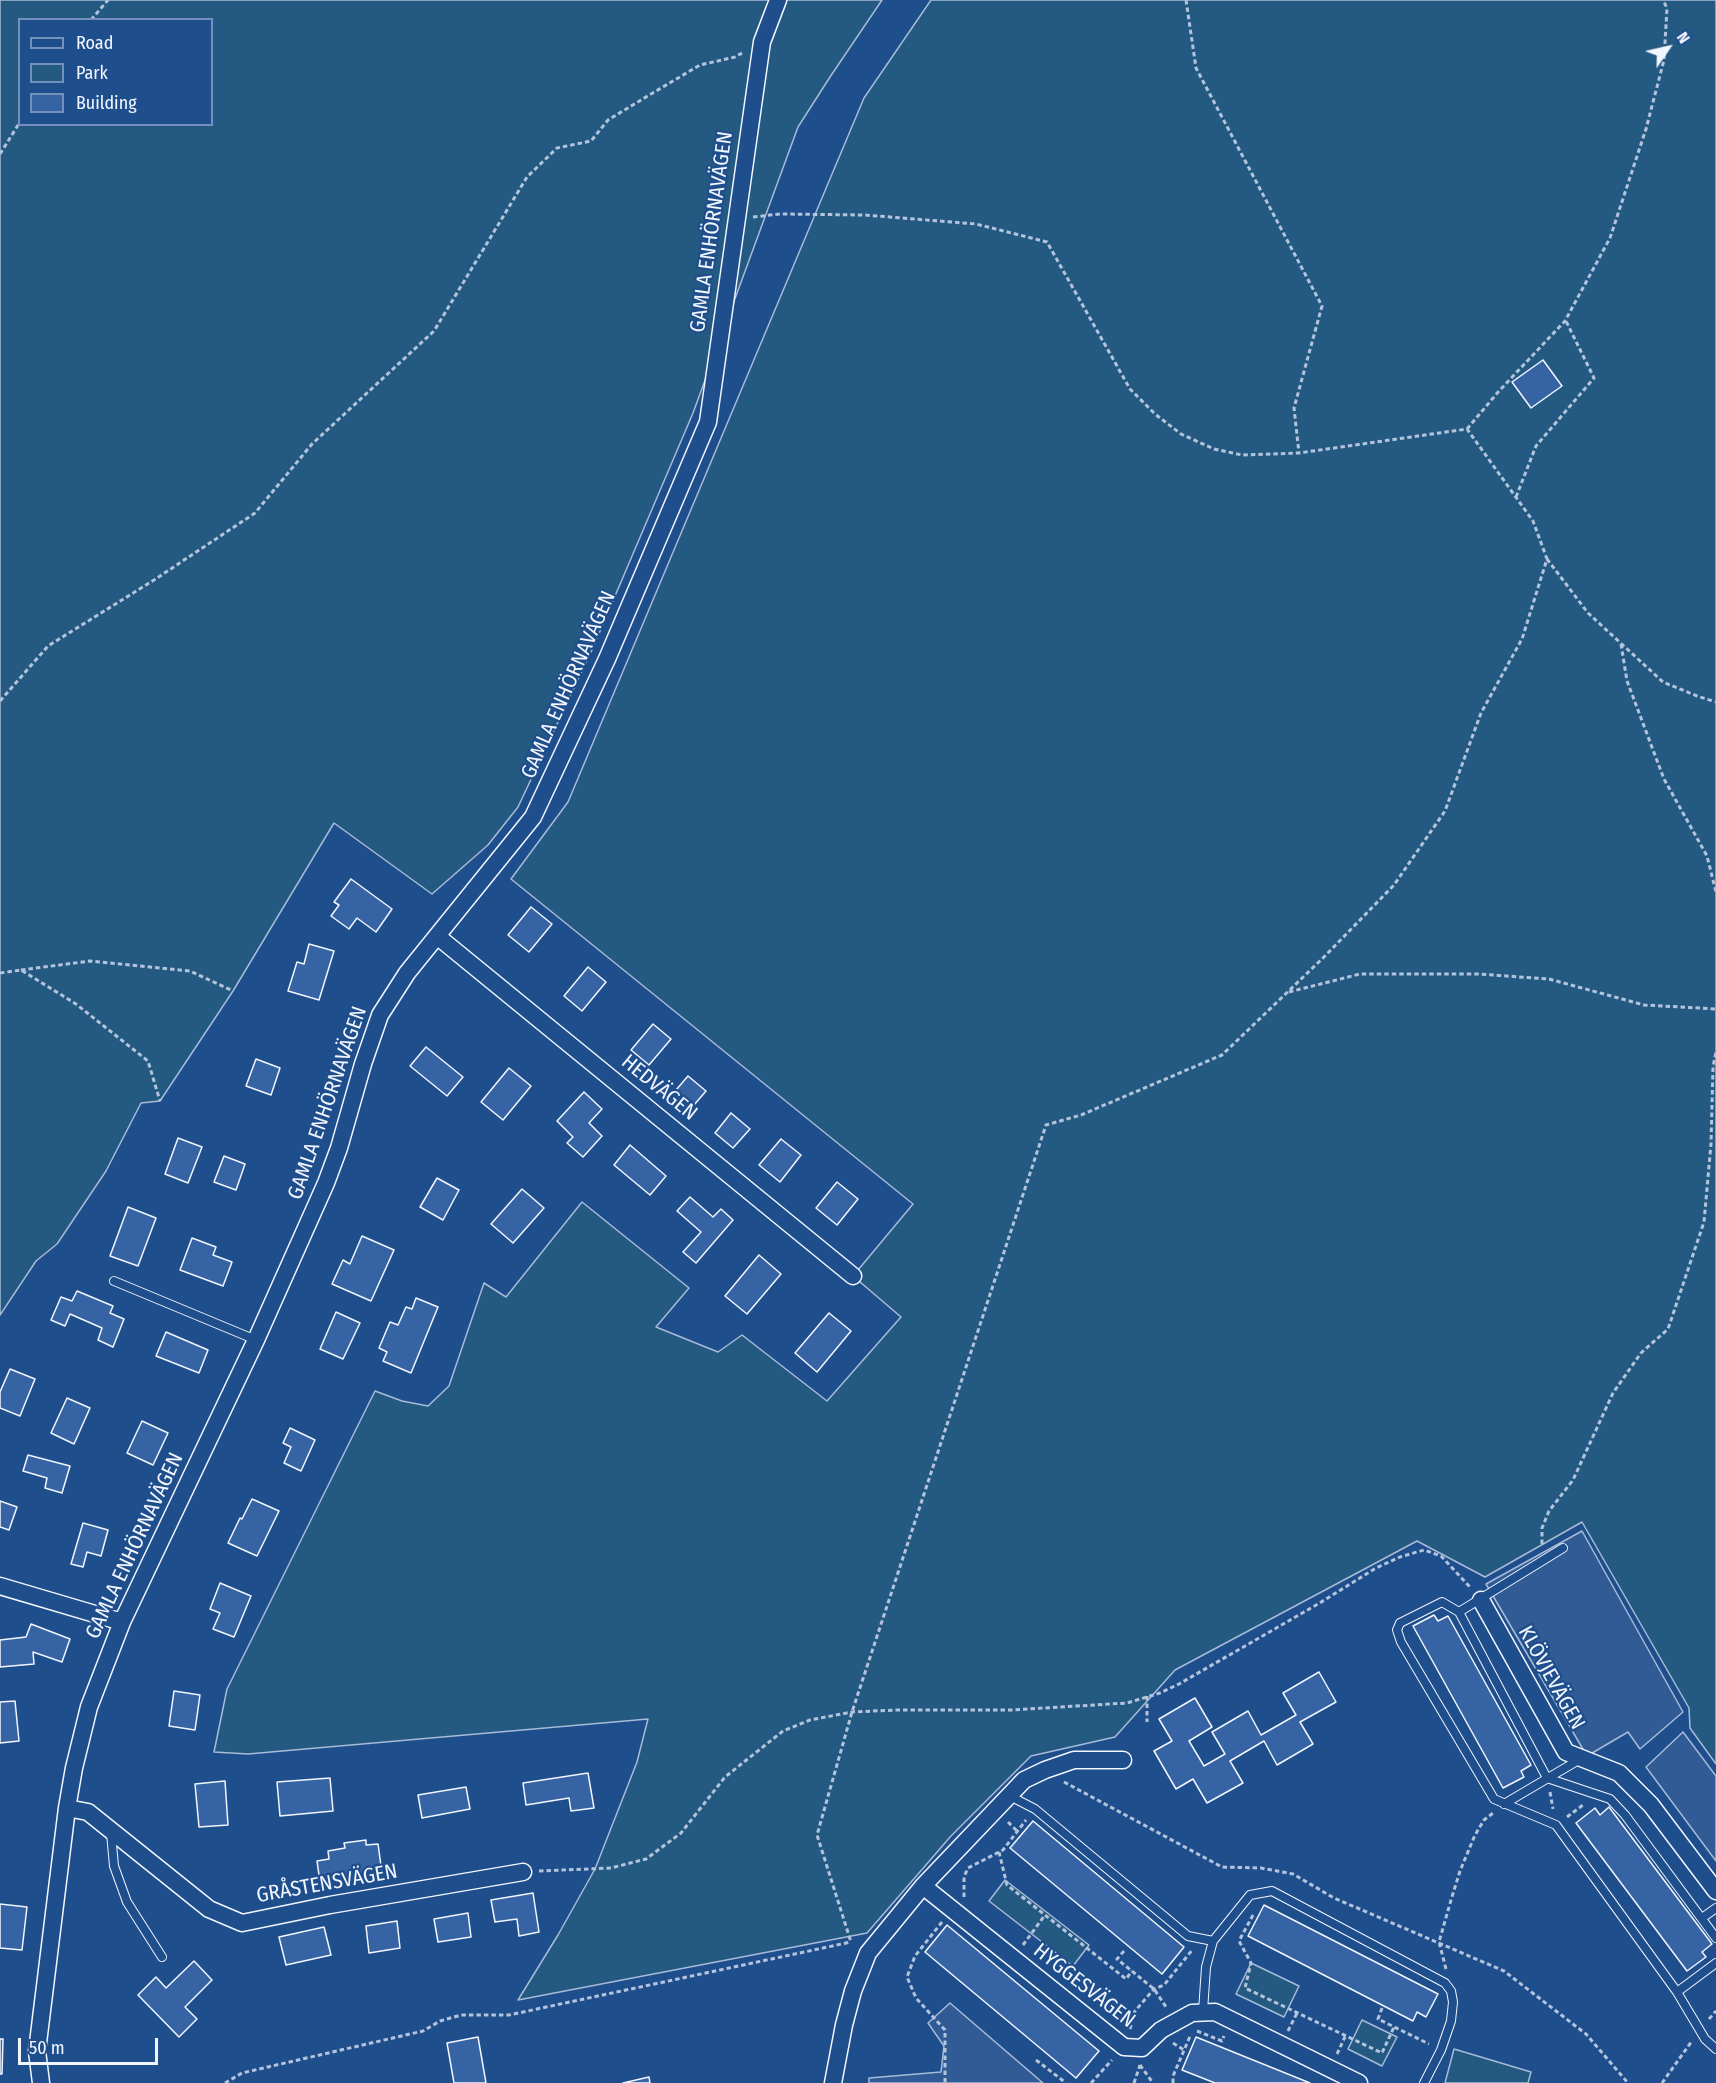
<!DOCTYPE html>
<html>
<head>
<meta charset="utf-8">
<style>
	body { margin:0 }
	#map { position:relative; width:1716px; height:2083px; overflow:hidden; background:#1f4e8c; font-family:"Fira Sans Condensed",sans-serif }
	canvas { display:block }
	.legend { position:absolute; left:18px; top:18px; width:195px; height:108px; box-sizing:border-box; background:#1f4e8c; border:2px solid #7391ba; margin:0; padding:8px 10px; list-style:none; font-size:18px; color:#f2f6ff }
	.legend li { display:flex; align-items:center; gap:12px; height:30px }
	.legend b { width:30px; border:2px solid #7391ba }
	.north { position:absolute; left:1638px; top:18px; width:60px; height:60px; -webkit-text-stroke:4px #1f4e8c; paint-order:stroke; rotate:56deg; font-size:16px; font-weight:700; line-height:24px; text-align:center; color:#f2f6ff }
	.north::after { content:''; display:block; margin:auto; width:21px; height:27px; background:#f2f6ff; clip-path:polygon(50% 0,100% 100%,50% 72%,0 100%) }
	.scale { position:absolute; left:18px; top:2038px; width:140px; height:27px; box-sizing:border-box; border:3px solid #f2f6ff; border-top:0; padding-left:8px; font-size:18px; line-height:21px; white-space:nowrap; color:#f2f6ff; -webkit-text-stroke:4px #1f4e8c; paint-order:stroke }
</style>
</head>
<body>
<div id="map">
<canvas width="1716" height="2083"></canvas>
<ul class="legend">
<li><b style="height:8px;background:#1f4e8c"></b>Road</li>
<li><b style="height:16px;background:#245a82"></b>Park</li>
<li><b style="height:16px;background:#3563a3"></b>Building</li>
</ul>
<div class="north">N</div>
<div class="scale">50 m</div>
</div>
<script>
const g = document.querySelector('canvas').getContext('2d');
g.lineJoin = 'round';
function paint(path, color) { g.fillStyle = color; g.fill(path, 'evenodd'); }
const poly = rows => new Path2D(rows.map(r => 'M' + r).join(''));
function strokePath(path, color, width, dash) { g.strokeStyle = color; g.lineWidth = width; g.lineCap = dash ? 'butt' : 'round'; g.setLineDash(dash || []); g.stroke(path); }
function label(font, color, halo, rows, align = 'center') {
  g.font = font + ' "Fira Sans Condensed",sans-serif'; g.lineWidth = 4.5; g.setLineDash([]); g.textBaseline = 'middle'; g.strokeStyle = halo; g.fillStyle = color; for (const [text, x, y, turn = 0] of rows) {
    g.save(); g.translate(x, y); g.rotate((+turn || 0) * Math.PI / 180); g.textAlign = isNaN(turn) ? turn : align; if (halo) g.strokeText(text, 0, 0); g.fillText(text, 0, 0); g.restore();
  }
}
const green = poly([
	[0,0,882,0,830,77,798,127,693,413,592,650,518,807,488,845,432,894,334,823,233,991,160,1101,141,1103,106,1171,57,1244,36,1261,0,1315,0,0],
	[20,20,212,20,212,124,20,124,20,20],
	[931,0,1716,0,1716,1764,1690,1728,1689,1708,1582,1522,1485,1577,1417,1541,1175,1670,1115,1737,1031,1756,951,1836,867,1933,518,2000,558,1935,595,1869,637,1762,648,1719,248,1754,214,1752,227,1689,375,1391,402,1401,428,1406,449,1386,484,1283,506,1297,582,1202,689,1288,656,1327,718,1352,742,1335,827,1401,901,1317,853,1276,913,1204,511,879,568,802,864,98,931,0],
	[1005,1880,1089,1945,1073,1966,989,1901,1005,1880],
	[1251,1963,1299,1986,1284,2017,1236,1994,1251,1963],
	[1362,2020,1397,2037,1382,2066,1348,2049,1362,2020],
	[1454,2049,1531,2072,1528,2083,1445,2083,1454,2049]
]);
const parking = poly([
	[1582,1531,1683,1712,1640,1749,1628,1732,1587,1756,1486,1584,1582,1531],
	[1683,1732,1716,1776,1716,1861,1646,1767,1683,1732],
	[950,2003,1043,2083,869,2083,869,2078,941,2072,944,2046,928,2023,950,2003]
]);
const building = poly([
	[1543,360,1562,386,1531,408,1512,382,1543,360],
	[351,879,392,909,376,932,357,918,349,929,331,916,339,905,334,902,351,879],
	[531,907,552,924,529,952,508,935,531,907],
	[309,944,334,951,319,1000,288,991,297,962,304,964,309,944],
	[588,967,606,982,582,1011,564,996,588,967],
	[653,1024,671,1039,649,1065,631,1050,653,1024],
	[426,1047,463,1077,447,1096,410,1066,426,1047],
	[256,1059,280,1068,271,1095,246,1086,256,1059],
	[509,1068,531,1086,503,1120,481,1102,509,1068],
	[688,1076,706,1091,688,1112,670,1097,688,1076],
	[584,1092,602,1109,589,1123,602,1136,583,1157,567,1143,573,1137,557,1121,584,1092],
	[731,1113,750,1129,733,1148,715,1133,731,1113],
	[178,1138,202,1147,188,1183,165,1174,178,1138],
	[781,1139,801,1155,780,1182,759,1165,781,1139],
	[630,1145,666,1176,650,1195,614,1165,630,1145],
	[224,1156,245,1164,236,1190,214,1182,224,1156],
	[437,1178,459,1190,443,1220,420,1207,437,1178],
	[837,1182,858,1199,837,1225,816,1208,837,1182],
	[522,1189,544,1208,513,1243,491,1224,522,1189],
	[690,1197,713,1217,721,1209,733,1220,696,1263,683,1252,701,1232,677,1211,690,1197],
	[128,1207,156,1218,138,1266,110,1256,128,1207],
	[362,1236,394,1250,371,1301,332,1284,343,1260,350,1264,362,1236],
	[192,1238,216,1247,213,1255,232,1262,223,1286,180,1270,192,1238],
	[759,1255,781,1274,747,1314,725,1296,759,1255],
	[77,1291,113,1306,110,1313,124,1319,113,1347,98,1340,102,1328,70,1314,65,1326,51,1320,61,1297,72,1301,77,1291],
	[416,1298,438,1307,411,1373,383,1361,387,1352,379,1348,390,1322,398,1325,406,1307,412,1309,416,1298],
	[336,1312,360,1323,343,1359,320,1349,336,1312],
	[829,1313,851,1331,817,1372,795,1353,829,1313],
	[166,1332,208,1350,199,1373,156,1356,166,1332],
	[10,1369,35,1379,20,1416,0,1408,0,1392,10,1369],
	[67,1398,90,1408,74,1444,51,1433,67,1398],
	[142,1421,168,1433,153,1465,127,1453,142,1421],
	[290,1428,315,1440,301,1471,284,1463,291,1447,283,1443,290,1428],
	[28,1455,70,1466,62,1493,45,1488,47,1478,23,1471,28,1455],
	[252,1499,279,1511,257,1556,228,1543,240,1518,242,1519,252,1499],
	[0,1501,17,1507,9,1530,0,1527,0,1501],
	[83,1523,108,1530,101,1556,87,1552,83,1567,71,1564,83,1523],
	[220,1583,251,1596,234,1637,213,1629,220,1613,210,1609,220,1583],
	[1434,1615,1438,1621,1448,1616,1531,1765,1521,1771,1524,1777,1503,1788,1413,1626,1434,1615],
	[31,1624,70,1639,62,1662,33,1652,34,1664,0,1667,0,1640,26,1637,31,1624],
	[1319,1672,1336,1702,1300,1722,1313,1744,1277,1765,1264,1741,1230,1761,1243,1783,1207,1803,1193,1779,1176,1789,1154,1751,1172,1741,1159,1719,1195,1698,1212,1727,1189,1741,1204,1766,1225,1754,1212,1732,1248,1711,1261,1735,1296,1715,1283,1693,1319,1672],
	[174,1691,200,1695,195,1730,169,1726,174,1691],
	[15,1701,19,1741,0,1743,0,1702,15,1701],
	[588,1773,594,1808,571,1811,569,1798,526,1805,523,1783,588,1773],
	[330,1778,333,1811,280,1816,277,1782,330,1778],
	[225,1781,228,1825,199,1827,195,1784,225,1781],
	[466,1787,470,1809,422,1818,418,1795,466,1787],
	[1609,1807,1712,1944,1702,1952,1706,1957,1687,1971,1576,1823,1595,1808,1600,1815,1609,1807],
	[1033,1821,1184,1947,1162,1974,1010,1848,1033,1821],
	[366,1840,366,1845,378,1844,382,1873,320,1882,317,1861,329,1859,328,1851,345,1848,344,1843,366,1840],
	[533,1893,539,1932,519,1936,517,1919,495,1922,491,1900,533,1893],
	[0,1904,27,1907,22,1950,0,1948,0,1904],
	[1264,1905,1438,1994,1426,2017,1417,2012,1413,2021,1248,1936,1264,1905],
	[468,1913,471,1937,438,1942,434,1919,468,1913],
	[397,1921,400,1948,369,1953,366,1926,397,1921],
	[947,1925,1099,2051,1076,2078,925,1952,947,1925],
	[324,1927,331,1955,286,1965,279,1937,324,1927],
	[194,1961,212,1980,185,2007,197,2019,179,2037,138,1995,156,1977,166,1988,194,1961],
	[478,2037,486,2083,454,2083,447,2043,478,2037],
	[1196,2037,1310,2083,1215,2083,1182,2070,1196,2037],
	[0,2039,3,2039,2,2074,0,2074,0,2039],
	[649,2077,650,2083,623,2083,649,2077]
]);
const path = poly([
	[1186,0,1196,68,1322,306,1294,408,1299,453],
	[91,20,108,0],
	[0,154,20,122],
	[753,217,780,214,865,215,976,224,1047,242,1130,389,1155,414,1181,434,1214,449,1242,455,1299,453,1467,429,1533,521,1547,559,1522,639,1481,713,1445,811,1394,885,1324,957,1222,1055,1081,1115,1046,1125,852,1712,817,1835,851,1942],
	[1467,429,1499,391,1565,321,1610,238,1646,129,1664,60,1667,8,1663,0],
	[1516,497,1536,446,1594,378,1566,321],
	[1547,559,1588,613,1663,682,1697,696,1716,702],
	[1621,644,1627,681,1664,779,1707,856,1716,892],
	[0,701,48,646,154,580,255,513,312,444,434,331,527,177,557,148,591,141,608,120,651,94,700,65,735,57,742,53],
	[21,970,90,961,190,971,233,991],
	[0,973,21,970,76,1004,148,1061,160,1101],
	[1289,992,1360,974,1478,974,1549,979,1644,1005,1716,1009],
	[1542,1544,1542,1528,1549,1511,1573,1480,1613,1393,1641,1353,1668,1329,1704,1222,1711,1144,1713,1067,1716,1052],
	[1147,1696,1147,1722],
	[1064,1782,1222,1867,1261,1868,1293,1874,1334,1898,1504,1971,1586,2034,1628,2083],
	[1550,1792,1553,1809],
	[1567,1817,1583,1805],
	[1008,1822,1017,1831],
	[999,1852,1007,1885,1126,1979,1132,1971],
	[539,1871,611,1868,646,1859,681,1833,725,1777,783,1731,810,1720,852,1712,897,1710,1011,1710,1127,1703,1160,1693,1179,1684,1318,1604,1376,1568,1400,1557,1424,1550,1441,1556,1470,1587],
	[964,1897,964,1877,968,1868,1003,1850,1026,1820],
	[1253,1915,1239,1941,1251,1963,1245,1988,1382,2053,1394,2027],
	[942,1922,915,1956,907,1977,916,1998,945,2030,945,2083],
	[1023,1945,1045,1915],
	[1124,1951,1117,1959,1154,1989,1166,2007],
	[1446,1969,1439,1942,1451,1900,1460,1871,1475,1835,1484,1820,1493,1813],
	[1382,2008,1378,2019,1429,2044],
	[1709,2019,1716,2011],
	[1130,2029,1135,2011,1154,1989,1164,1985,1193,1949],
	[1197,2031,1222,2041,1224,2036],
	[1288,2031,1297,2013],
	[1173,2043,1184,2050],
	[1337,2054,1345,2037],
	[1036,2060,1066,2083],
	[1140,2065,1153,2083],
	[225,2083,242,2073,423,2031,440,2021,461,2015,509,2015,851,1942],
	[1091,2083,1112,2060],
	[1134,2083,1140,2065],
	[1173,2083,1173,2076,1191,2034],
	[1662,2083,1692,2041]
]);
const lane = poly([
	[114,1281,256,1340],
	[1459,1612,1563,1548],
	[1008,1795,1035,1809,1188,1936,1213,1941,1250,1895,1272,1891,1445,1983,1451,1991,1453,2002,1451,2021,1441,2050,1424,2083],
	[1504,1804,1582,1758],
	[111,1833,114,1866,127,1902,162,1957],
	[1702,1918,1716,1908],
	[1716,1938,1625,1815,1610,1799,1547,1778,1459,1612,1442,1602,1400,1623,1397,1630,1401,1642,1494,1799,1556,1825,1677,1992,1705,2039,1716,2049],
	[1677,1992,1716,1963],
	[1203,2011,1206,1967,1213,1941]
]);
const street = poly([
	[437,936,853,1276],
	[0,1586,122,1622],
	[1481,1600,1566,1752,1619,1773,1651,1805,1716,1891],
	[67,1808,88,1812,209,1909,242,1923,330,1905,523,1872],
	[923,1886,1124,2047,1142,2048,1161,2030,1192,2013,1215,2012,1359,2083],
	[41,2083,37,2051,67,1808,74,1768,89,1707,122,1622,256,1340,326,1183,339,1148,363,1064,380,1015,407,973,533,817,607,659,708,422,762,42,778,0],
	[833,2083,844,2025,853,1991,868,1953,923,1886,1024,1780,1045,1770,1074,1760,1123,1760]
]);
const streetNames = [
	["GAMLA ENHÖRNAVÄGEN",712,232,-82],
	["GAMLA ENHÖRNAVÄGEN",569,685,-66],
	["HEDVÄGEN",659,1088,39],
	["GAMLA ENHÖRNAVÄGEN",328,1103,-71],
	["GAMLA ENHÖRNAVÄGEN",135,1546,-65],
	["KLÖVJEVÄGEN",1551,1678,61],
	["GRÅSTENSVÄGEN",327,1884,-10],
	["HYGGESVÄGEN",1084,1986,38]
];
paint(green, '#245a82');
strokePath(green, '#a8bbd7', 1.5);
paint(parking, '#305b95');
strokePath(parking, '#a8bbd7', 1.5);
paint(building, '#3563a3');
strokePath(building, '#f2f6ff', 1.5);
strokePath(lane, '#f2f6ff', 10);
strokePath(street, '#f2f6ff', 19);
strokePath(path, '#b3c4dc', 3, [4.5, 3]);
strokePath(lane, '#1f4e8c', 8);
strokePath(street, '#1f4e8c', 16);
label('21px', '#f2f6ff', '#1f4e8c', streetNames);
</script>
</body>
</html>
